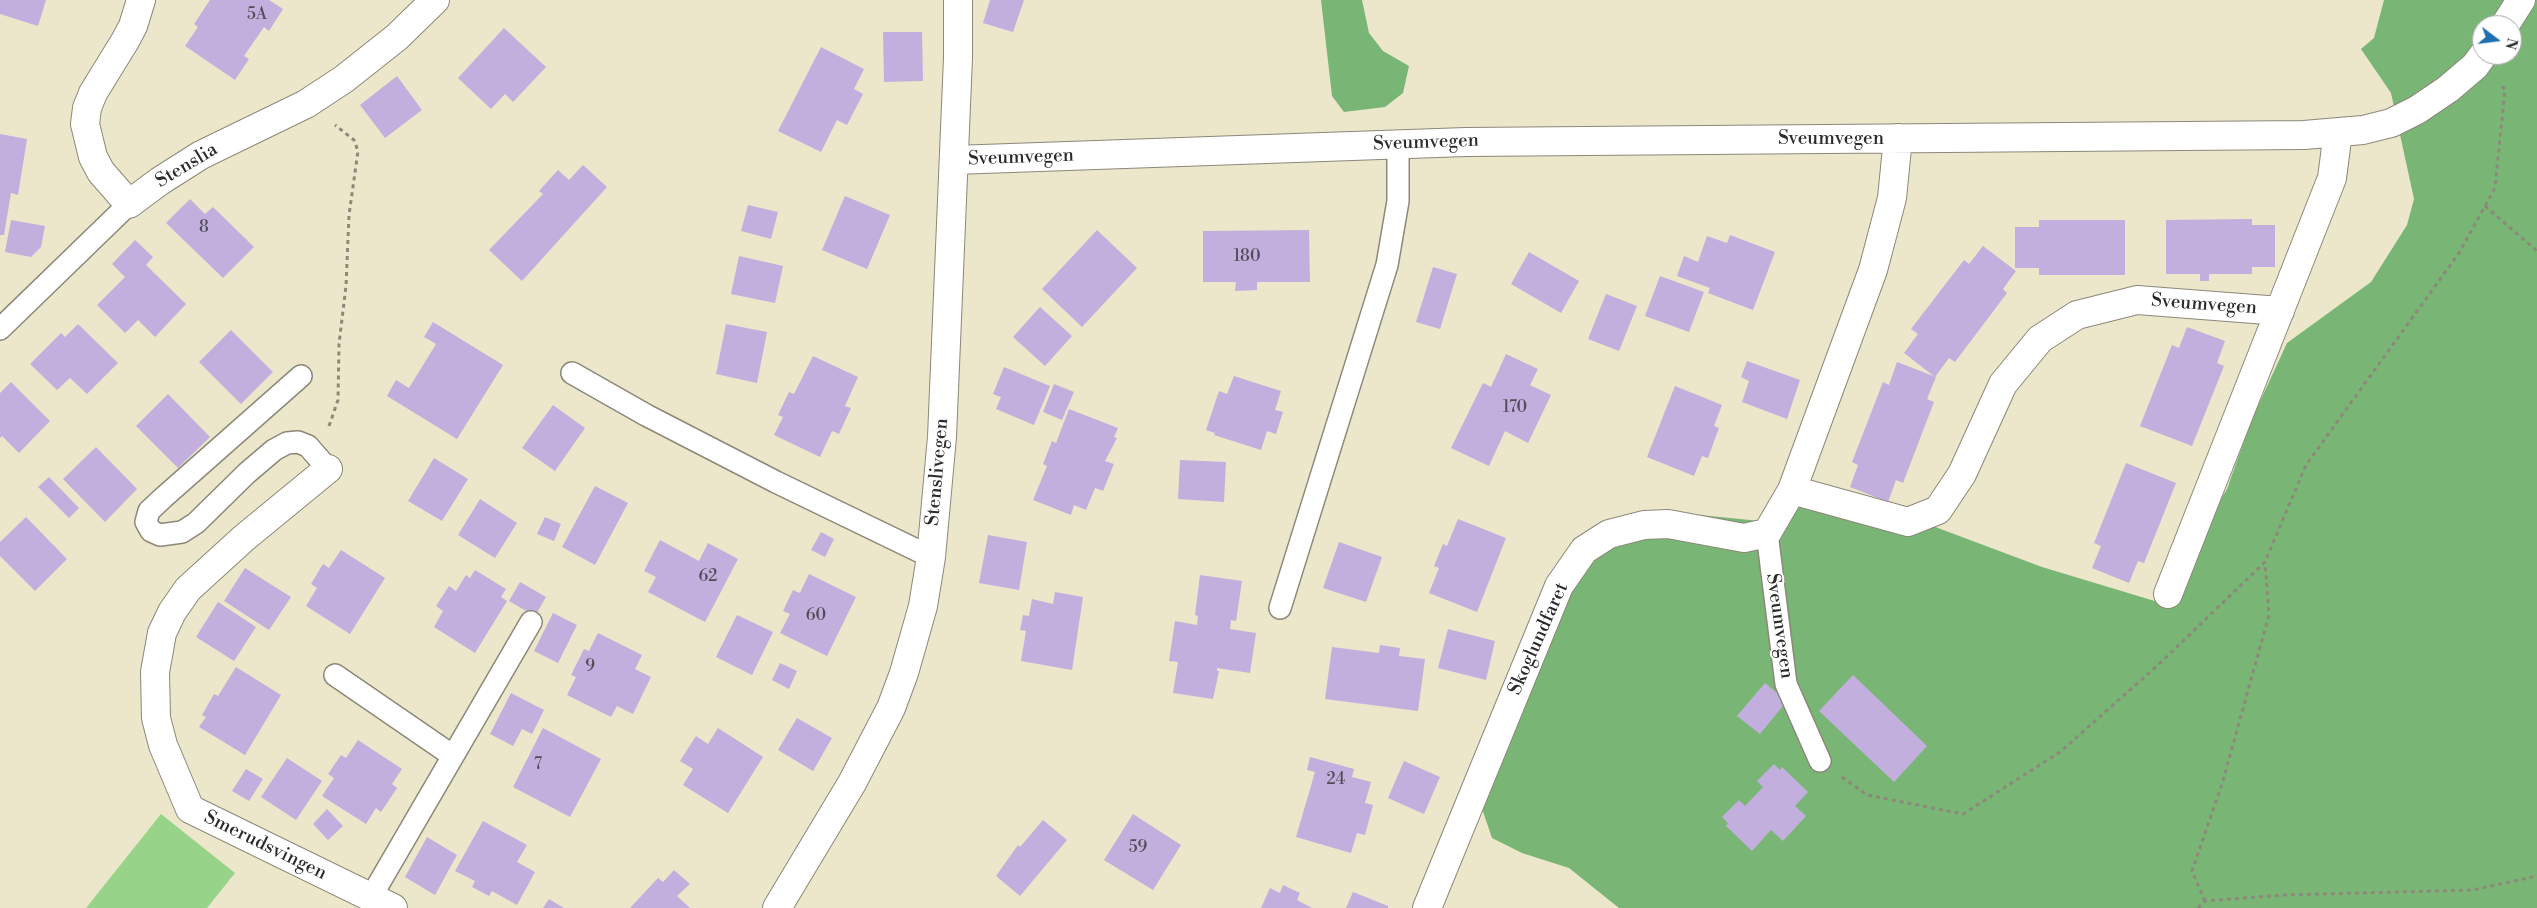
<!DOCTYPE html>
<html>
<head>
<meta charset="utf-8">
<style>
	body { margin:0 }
	#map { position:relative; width:2537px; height:908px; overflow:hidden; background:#ece6ca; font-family:"Libre Bodoni",serif }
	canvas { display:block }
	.north { position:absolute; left:2472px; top:15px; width:50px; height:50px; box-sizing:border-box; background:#fff; border:1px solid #aaa; border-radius:50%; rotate:105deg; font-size:14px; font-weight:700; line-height:20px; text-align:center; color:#2b2b2b }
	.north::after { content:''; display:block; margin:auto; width:18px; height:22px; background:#1f6fb2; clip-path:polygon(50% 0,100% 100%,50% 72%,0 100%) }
</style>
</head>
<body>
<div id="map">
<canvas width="2537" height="908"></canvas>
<div class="north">N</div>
</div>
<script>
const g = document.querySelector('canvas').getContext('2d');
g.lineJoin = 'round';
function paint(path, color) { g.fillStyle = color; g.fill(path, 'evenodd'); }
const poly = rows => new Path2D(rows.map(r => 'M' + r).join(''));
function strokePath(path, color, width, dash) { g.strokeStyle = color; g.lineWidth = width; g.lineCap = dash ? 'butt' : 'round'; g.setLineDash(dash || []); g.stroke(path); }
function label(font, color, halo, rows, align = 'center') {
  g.font = font + ' "Libre Bodoni",serif'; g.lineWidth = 4; g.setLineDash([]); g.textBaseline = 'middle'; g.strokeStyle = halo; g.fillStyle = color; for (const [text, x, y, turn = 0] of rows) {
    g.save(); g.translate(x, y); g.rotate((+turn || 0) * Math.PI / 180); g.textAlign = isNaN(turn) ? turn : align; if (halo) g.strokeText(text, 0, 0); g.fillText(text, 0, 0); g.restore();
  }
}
const green = poly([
	[161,814,235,873,207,908,86,908]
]);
const forest = poly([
	[1321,0,1362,0,1369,33,1383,51,1409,66,1403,93,1385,107,1344,112,1332,96],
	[2384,0,2537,0,2537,908,1619,908,1569,868,1522,853,1492,838,1476,791,1552,584,1660,511,1760,521,1796,488,1930,525,2042,567,2158,602,2227,489,2251,421,2287,343,2371,282,2407,225,2414,199,2391,93,2361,49,2374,38],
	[2482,25,2512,25,2512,55,2482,55]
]);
const building = poly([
	[0,0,46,0,38,26,0,14],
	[210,0,269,0,283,9,269,31,264,27,244,56,249,59,235,80,185,46,198,27,194,24],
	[990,0,1024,0,1013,32,983,23],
	[504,28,546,67,513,102,505,94,491,109,458,78],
	[883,32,922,32,923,81,884,82],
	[821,47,864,69,854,89,863,94,847,125,837,120,821,152,778,131],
	[397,76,422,110,385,138,360,105],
	[0,134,27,139,18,195,11,193,4,235,0,235],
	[583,165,607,187,522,281,489,250,543,194,539,191,558,170,569,180],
	[845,196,890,215,867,269,822,250],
	[190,199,205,214,213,207,254,247,223,278,166,223],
	[748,205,778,212,771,239,741,231],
	[2252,219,2252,225,2275,225,2275,267,2252,267,2252,274,2209,274,2209,281,2200,281,2200,274,2166,274,2166,220],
	[11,220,45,226,41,247,31,257,5,252],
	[2039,220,2125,220,2125,275,2039,275,2039,268,2015,268,2015,227,2039,227],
	[1097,230,1137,268,1082,327,1042,289],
	[1309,230,1310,282,1257,282,1257,290,1235,291,1236,282,1203,282,1203,231],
	[1730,235,1775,252,1753,310,1708,293,1710,288,1677,276,1684,256,1698,262,1707,236,1727,243],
	[135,240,153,257,146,265,186,304,155,337,138,320,125,333,97,305,125,277,112,264],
	[1983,246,2016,271,2003,289,2007,293,1955,362,1949,358,1935,377,1904,353,1918,334,1911,329,1964,260,1969,264],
	[1529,252,1579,281,1561,313,1511,284],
	[739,256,783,266,775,303,731,294],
	[1433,267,1457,274,1440,329,1416,322],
	[1660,276,1704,292,1689,332,1645,316],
	[1606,294,1637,306,1619,351,1588,339],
	[1040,307,1072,336,1045,366,1013,337],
	[433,322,503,365,457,439,387,396,396,380,409,388,436,344,424,337],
	[78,324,118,363,87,394,70,378,57,390,30,364,61,333,65,337],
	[726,324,767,332,757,383,716,374],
	[2187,327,2225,341,2217,363,2224,366,2192,446,2140,426,2172,345,2179,348],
	[231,330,273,372,241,404,199,362],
	[1506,354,1538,369,1530,385,1551,395,1528,443,1505,431,1489,466,1451,448,1483,383,1491,387],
	[813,356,858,377,845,406,851,408,839,434,832,431,820,457,774,435,783,417,778,415,789,392,794,394],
	[1747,361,1800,380,1787,419,1742,402,1749,381,1741,377],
	[1897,362,1936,377,1927,399,1934,402,1903,483,1896,480,1888,502,1850,487,1858,465,1852,462,1883,382,1889,385],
	[1004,367,1050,386,1034,425,996,409,1001,397,993,394],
	[1234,376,1281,391,1275,410,1283,412,1276,434,1267,431,1261,450,1214,435,1215,433,1206,430,1219,391,1227,394],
	[11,382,50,421,19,453,2,436,0,438,0,393],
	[1054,384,1074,392,1062,420,1043,412],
	[1675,386,1722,405,1714,426,1719,428,1708,458,1702,456,1694,476,1647,457],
	[168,394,210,437,178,468,136,426],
	[553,405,585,428,555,471,522,448],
	[1069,409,1118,428,1114,437,1117,438,1105,461,1114,464,1103,491,1095,488,1086,510,1074,505,1071,515,1033,500,1047,466,1043,464,1052,441,1056,443],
	[96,447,137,489,105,522,63,479],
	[434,458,468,479,442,521,408,501],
	[1180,460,1226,462,1224,502,1178,499],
	[2126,463,2176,483,2144,563,2138,561,2129,583,2092,568,2101,546,2094,543],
	[49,477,79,508,69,518,38,487],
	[595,486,628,503,595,565,562,547],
	[480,499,517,523,495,558,458,535],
	[26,517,67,559,35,591,0,556,0,542],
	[545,517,561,524,554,541,537,534],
	[1458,519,1506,538,1477,612,1429,593,1439,568,1434,566,1443,544,1447,546],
	[821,532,834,539,825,557,811,550],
	[988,535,1027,542,1019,590,979,583],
	[660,540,699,561,708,543,738,559,705,622,648,592,656,577,644,571],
	[1339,542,1382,557,1366,602,1323,588],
	[341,550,385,578,350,634,306,606,317,588,311,584,323,564,329,568],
	[245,568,291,597,269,630,224,601],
	[475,570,506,589,501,597,507,601,475,653,434,627,443,611,436,606,449,586,456,591,466,575,470,578],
	[809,574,856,597,827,656,780,633,790,614,783,611,793,590,800,593],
	[1200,575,1242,581,1236,621,1231,620,1230,629,1256,633,1250,673,1217,668,1217,671,1219,671,1213,699,1173,693,1178,662,1169,661,1175,621,1197,625,1198,616,1195,615],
	[520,582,546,597,535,616,509,601],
	[1055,592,1083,597,1072,670,1021,661,1026,631,1020,630,1023,615,1029,616,1032,599,1053,604],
	[218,602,256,627,234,661,196,637],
	[553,613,577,625,558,663,534,651],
	[737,615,773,632,752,675,716,657],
	[1448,629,1495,641,1486,680,1438,668],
	[598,633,642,655,635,669,651,677,633,714,617,706,611,717,567,695,576,677,571,675,584,649,589,651],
	[1380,645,1400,648,1399,656,1425,659,1418,711,1325,699,1332,647,1379,653],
	[780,663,797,671,789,689,772,680],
	[236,667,281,695,245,755,199,727,206,717,202,715,214,694,218,696],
	[1853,675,1927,746,1894,782,1819,711],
	[1765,683,1787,701,1760,734,1737,716],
	[511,693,544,710,532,734,522,729,513,746,490,734],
	[797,718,832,738,813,771,778,750],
	[543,728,601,759,570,817,513,787],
	[718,728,763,757,728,813,683,785,693,769,680,761,696,736,708,744],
	[358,740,402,769,392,784,397,788,381,812,376,808,366,824,322,796,334,778,328,774,341,755,346,758],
	[1310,757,1354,769,1352,777,1371,782,1365,803,1373,805,1365,835,1357,833,1351,853,1296,837,1315,772,1307,770],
	[287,758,322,781,296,820,261,797],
	[1404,761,1440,777,1424,814,1388,798],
	[1774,764,1780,770,1782,767,1808,792,1795,806,1806,816,1783,841,1771,830,1752,851,1726,826,1728,823,1722,817,1739,800,1745,806,1763,787,1757,781],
	[246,769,263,779,249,801,232,791],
	[327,809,343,826,328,840,313,824],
	[1133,814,1181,845,1153,890,1104,860],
	[1043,820,1067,840,1020,896,996,876,1018,845,1020,847],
	[483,821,527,845,517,862,535,872,517,905,492,891,489,896,472,887,475,881,455,871],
	[427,837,457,855,435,895,405,877],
	[674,870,690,884,677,896,690,908,630,908,658,878,663,882],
	[1283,885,1300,893,1297,900,1312,908,1261,908,1270,888,1280,893],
	[1353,892,1388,906,1388,908,1346,908],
	[549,899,564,908,543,908]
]);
const path = poly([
	[2485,206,2537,251],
	[329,426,338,400,339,344,346,286,349,215,358,151,354,140,335,125],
	[1842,777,1867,795,1963,814,2060,752,2157,666,2265,562,2306,465,2459,253,2495,188,2505,89,2501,86],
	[2205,901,2192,871,2222,784,2269,615,2265,563],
	[2198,908,2205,901,2284,895,2473,890,2537,876]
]);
const service = poly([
	[0,329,129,204],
	[572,373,646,415,776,482,931,557],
	[301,376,164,497,149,511,146,522,151,531,160,535,182,532,196,523,247,473,274,450,287,443,298,442,308,446,328,469],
	[1767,533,1786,684,1820,761],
	[1280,608,1387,265,1398,201,1398,144],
	[335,675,453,756],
	[371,897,531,622]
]);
const minor = poly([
	[141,0,133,26,125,41,93,93,87,108,85,124,93,157,101,172,129,204,160,181,201,155,306,104,344,79,397,37,435,0],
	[2505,25,2521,0],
	[954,160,1466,142,2304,135,2363,130,2391,123,2417,110,2448,89,2475,66,2483,55],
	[328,469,244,538,188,589,172,612,162,633,155,672,156,718,163,745,190,809,393,908],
	[1792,490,1908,522,1938,510,1962,474,2003,384,2040,339,2077,315,2137,300,2280,311],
	[2168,594,2332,178,2338,132],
	[777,908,852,783,891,708,904,673,923,606,931,557,942,437,958,58,958,0],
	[1427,908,1559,586,1584,550,1609,534,1644,525,1668,524,1744,538,1767,533,1792,490,1873,270,1892,198,1898,138]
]);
const numberNames = [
	["5A",257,15],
	["8",204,228],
	["180",1247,257],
	["170",1515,408],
	["62",708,577],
	["60",816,616],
	["9",590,667],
	["7",538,765],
	["24",1336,780],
	["59",1138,848]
];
const streetNames = [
	["Sveumvegen",1831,139],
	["Sveumvegen",1426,143,-2],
	["Sveumvegen",1021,158,-2],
	["Stenslia",187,166,-31],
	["Sveumvegen",2204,305,4],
	["Stenslivegen",938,472,-85],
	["Sveumvegen",1779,626,82],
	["Skoglundfaret",1539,639,-66],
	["Smerudsvingen",265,846,26]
];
paint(green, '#97d489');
paint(forest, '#79b675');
paint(building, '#c3afdd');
strokePath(service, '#8c887a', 24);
strokePath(minor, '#8c887a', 30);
strokePath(path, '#8c887a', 3, [4, 4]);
strokePath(service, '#fff', 21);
strokePath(minor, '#fff', 28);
label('16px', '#514c58', null, numberNames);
label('19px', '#2b2b2b', '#fff', streetNames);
</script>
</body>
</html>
